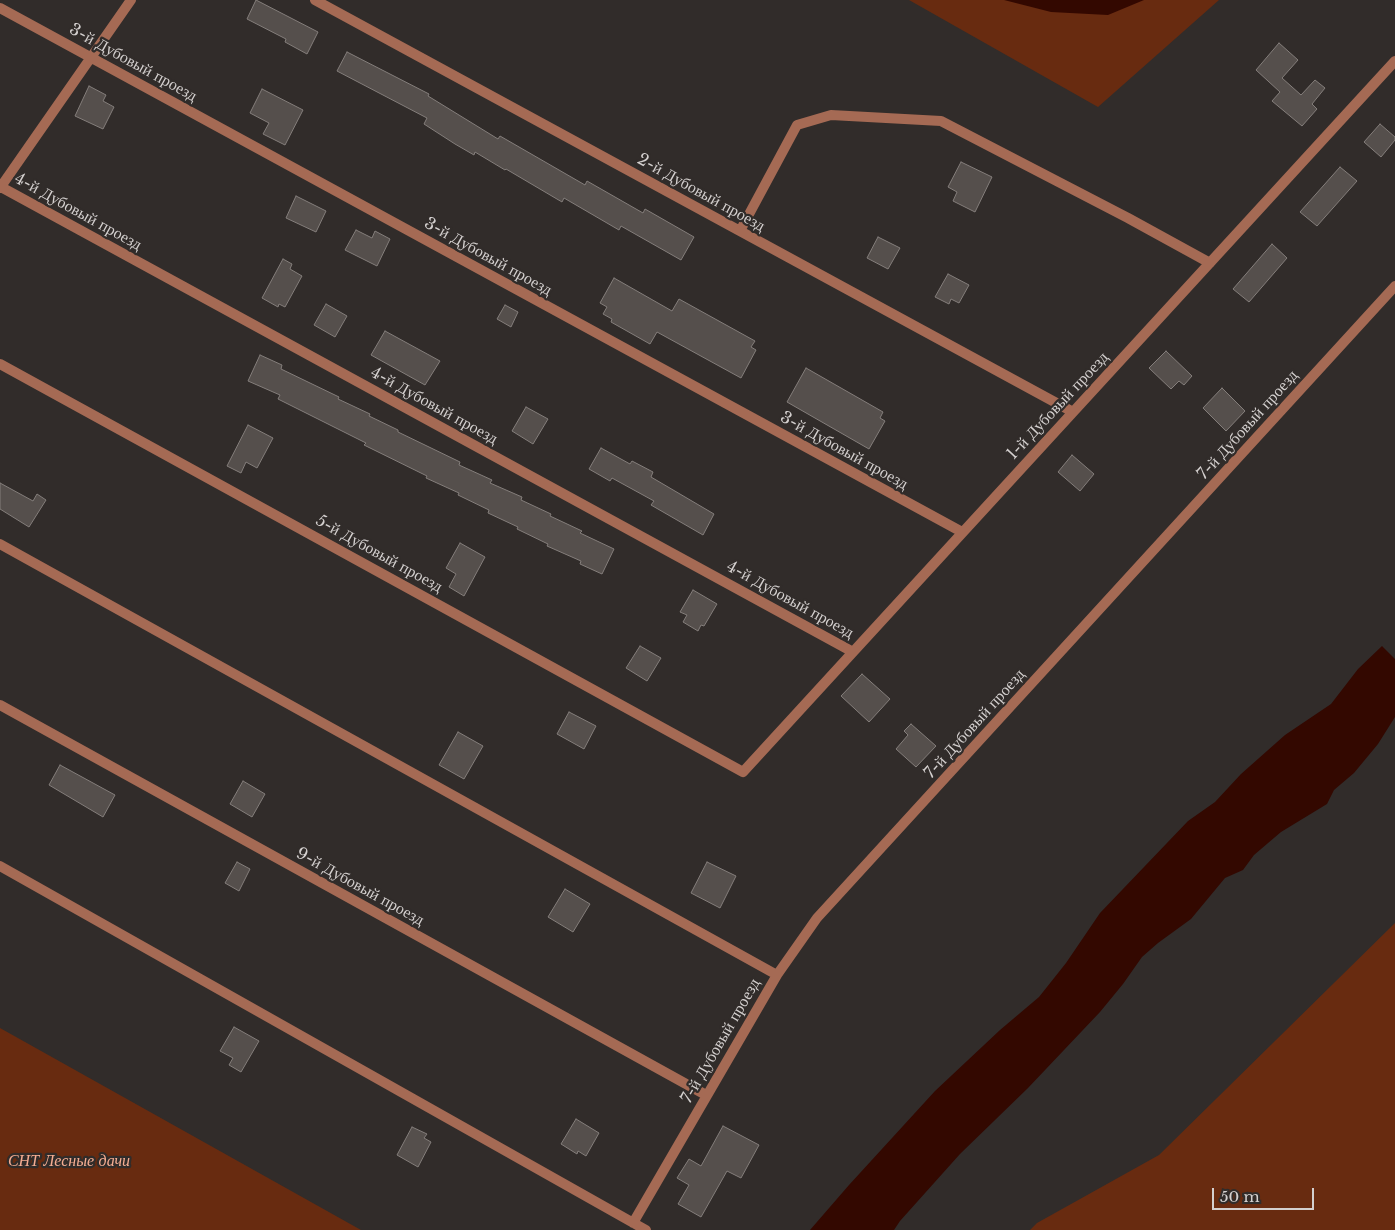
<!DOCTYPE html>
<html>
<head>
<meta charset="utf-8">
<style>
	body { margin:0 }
	#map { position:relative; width:1395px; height:1230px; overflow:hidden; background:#312c2a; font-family:"Libre Baskerville",serif }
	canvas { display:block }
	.scale { position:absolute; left:1212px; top:1188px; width:102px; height:22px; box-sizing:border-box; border:2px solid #d4d0cf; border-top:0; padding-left:6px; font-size:15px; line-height:18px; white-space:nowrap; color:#d4d0cf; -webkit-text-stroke:4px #312c2a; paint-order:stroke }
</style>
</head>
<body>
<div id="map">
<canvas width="1395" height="1230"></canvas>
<div class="scale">50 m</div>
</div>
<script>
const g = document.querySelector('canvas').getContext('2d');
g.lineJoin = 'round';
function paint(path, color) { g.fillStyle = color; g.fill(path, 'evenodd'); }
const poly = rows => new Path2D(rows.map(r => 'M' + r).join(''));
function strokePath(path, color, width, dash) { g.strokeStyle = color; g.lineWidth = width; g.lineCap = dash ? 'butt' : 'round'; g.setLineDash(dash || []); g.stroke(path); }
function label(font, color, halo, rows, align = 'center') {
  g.font = font + ' "Libre Baskerville",serif'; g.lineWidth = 4.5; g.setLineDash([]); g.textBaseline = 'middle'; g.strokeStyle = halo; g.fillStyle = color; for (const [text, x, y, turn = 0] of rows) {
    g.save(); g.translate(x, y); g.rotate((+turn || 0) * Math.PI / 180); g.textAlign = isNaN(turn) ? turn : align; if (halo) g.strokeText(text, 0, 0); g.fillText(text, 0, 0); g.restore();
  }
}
const green = poly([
	[909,0,1219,0,1098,107],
	[1395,923,1395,1230,1030,1230,1037,1223,1159,1155],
	[0,1028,361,1230,0,1230]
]);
const water = poly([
	[1004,0,1144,0,1108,15,1051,12],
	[1382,646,1395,659,1395,717,1378,744,1354,773,1334,790,1327,804,1281,832,1254,855,1243,870,1225,878,1191,919,1158,943,1142,957,1123,984,1100,1012,1028,1088,960,1154,900,1221,894,1230,810,1230,849,1185,935,1091,1000,1030,1039,997,1066,963,1100,913,1188,821,1215,802,1241,774,1285,735,1331,704,1358,669]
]);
const building = poly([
	[256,0,318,32,307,54,285,42,286,39,247,19,256,0],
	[1279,43,1298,60,1282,78,1301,95,1315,80,1325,88,1312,104,1317,109,1302,126,1272,101,1280,92,1256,70,1279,43],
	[347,52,429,94,428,96,498,139,500,136,585,185,587,181,643,213,645,209,694,237,681,260,621,226,619,230,564,198,562,202,506,169,505,170,475,152,474,155,455,144,424,124,427,118,337,71,347,52],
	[89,86,106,95,103,101,114,107,103,129,75,116,89,86],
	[262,89,303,110,285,145,263,134,269,123,250,113,262,89],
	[1380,124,1395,137,1395,140,1381,157,1364,142,1380,124],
	[961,162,992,177,975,212,953,201,957,192,948,187,961,162],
	[1340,167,1357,181,1317,226,1300,212,1340,167],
	[296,196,326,211,316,232,286,218,296,196],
	[356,230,372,238,375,231,390,239,377,266,345,250,356,230],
	[878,237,900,248,888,269,867,258,878,237],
	[1272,244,1287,258,1249,302,1233,289,1272,244],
	[283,259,292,264,290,269,302,276,285,307,279,304,278,307,262,298,283,259],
	[948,274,969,285,959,303,951,299,949,304,935,297,948,274],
	[614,278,672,311,679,299,755,341,751,347,756,350,741,378,657,332,650,344,611,322,612,319,603,314,607,307,600,303,614,278],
	[326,304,347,316,335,337,314,325,326,304],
	[505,305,518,312,511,327,497,319,505,305],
	[385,331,440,361,425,385,371,355,385,331],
	[1166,351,1192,376,1184,385,1179,381,1171,389,1149,368,1166,351],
	[260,355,282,365,281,369,339,397,338,399,370,414,369,416,398,430,398,432,460,462,459,465,492,480,490,483,522,497,521,500,551,514,550,516,582,531,580,533,614,549,602,574,580,564,581,561,547,546,548,544,517,529,518,527,488,513,489,510,458,495,459,493,426,478,427,476,364,445,366,443,278,399,280,395,248,381,260,355],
	[806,368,883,412,880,418,885,421,869,449,787,402,806,368],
	[1222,388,1245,411,1226,431,1203,408,1222,388],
	[526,407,548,419,533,444,512,431,526,407],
	[248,425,273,438,257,468,246,462,241,473,227,466,248,425],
	[601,448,630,464,632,461,653,472,651,477,714,514,703,535,651,505,654,501,612,478,610,481,589,469,601,448],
	[1072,455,1094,474,1080,491,1058,472,1072,455],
	[0,483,33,501,37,494,46,500,29,527,0,509,0,483],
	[460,543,485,557,464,596,449,587,456,574,446,568,460,543],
	[693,590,717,604,704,626,701,625,698,631,683,622,687,615,680,612,693,590],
	[640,646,661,658,647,681,626,668,640,646],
	[862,674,890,699,869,722,841,696,862,674],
	[569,712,596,726,584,749,557,734,569,712],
	[911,724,936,746,916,767,896,749,908,735,904,731,911,724],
	[458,732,483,746,464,779,439,765,458,732],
	[60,765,115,795,103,817,49,785,60,765],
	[243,781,265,794,252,817,230,804,243,781],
	[237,862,250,869,239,891,225,883,237,862],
	[707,862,736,876,720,908,691,893,707,862],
	[565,889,590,904,573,932,548,917,565,889],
	[234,1027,259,1041,241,1072,229,1065,233,1058,220,1051,234,1027],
	[576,1119,599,1133,586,1156,578,1151,577,1154,561,1144,576,1119],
	[723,1126,759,1145,741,1178,727,1171,701,1217,678,1204,689,1185,677,1178,689,1159,701,1166,723,1126],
	[412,1127,427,1134,424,1138,431,1142,418,1167,397,1155,412,1127]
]);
const street = poly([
	[315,0,1073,412],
	[0,8,962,532],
	[1,187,853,652],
	[0,188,131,0],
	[740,231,797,125,831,115,941,121,1128,218,1210,263],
	[0,364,743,772,1395,61],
	[0,544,777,975],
	[0,705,706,1095],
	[0,866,646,1230],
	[633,1223,777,975,817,918,1395,286]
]);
const streetNames = [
	["3-й Дубовый проезд",133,63,29],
	["2-й Дубовый проезд",701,193,29],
	["4-й Дубовый проезд",78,212,29],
	["3-й Дубовый проезд",488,257,29],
	["4-й Дубовый проезд",434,406,29],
	["1-й Дубовый проезд",1058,406,-47],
	["7-й Дубовый проезд",1248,425,-48],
	["3-й Дубовый проезд",844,451,29],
	["5-й Дубовый проезд",379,554,29],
	["4-й Дубовый проезд",790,600,29],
	["7-й Дубовый проезд",975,724,-48],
	["9-й Дубовый проезд",360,887,29],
	["7-й Дубовый проезд",721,1041,-60]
];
const parkNames = [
	["СНТ Лесные дачи",69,1161]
];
paint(green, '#682b10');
paint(water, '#330800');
paint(building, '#554f4c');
strokePath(building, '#847e7b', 1);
strokePath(street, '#a56a54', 10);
label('16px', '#d4d0cf', '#312c2a', streetNames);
label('italic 16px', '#f5ad92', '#312c2a', parkNames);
</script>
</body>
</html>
